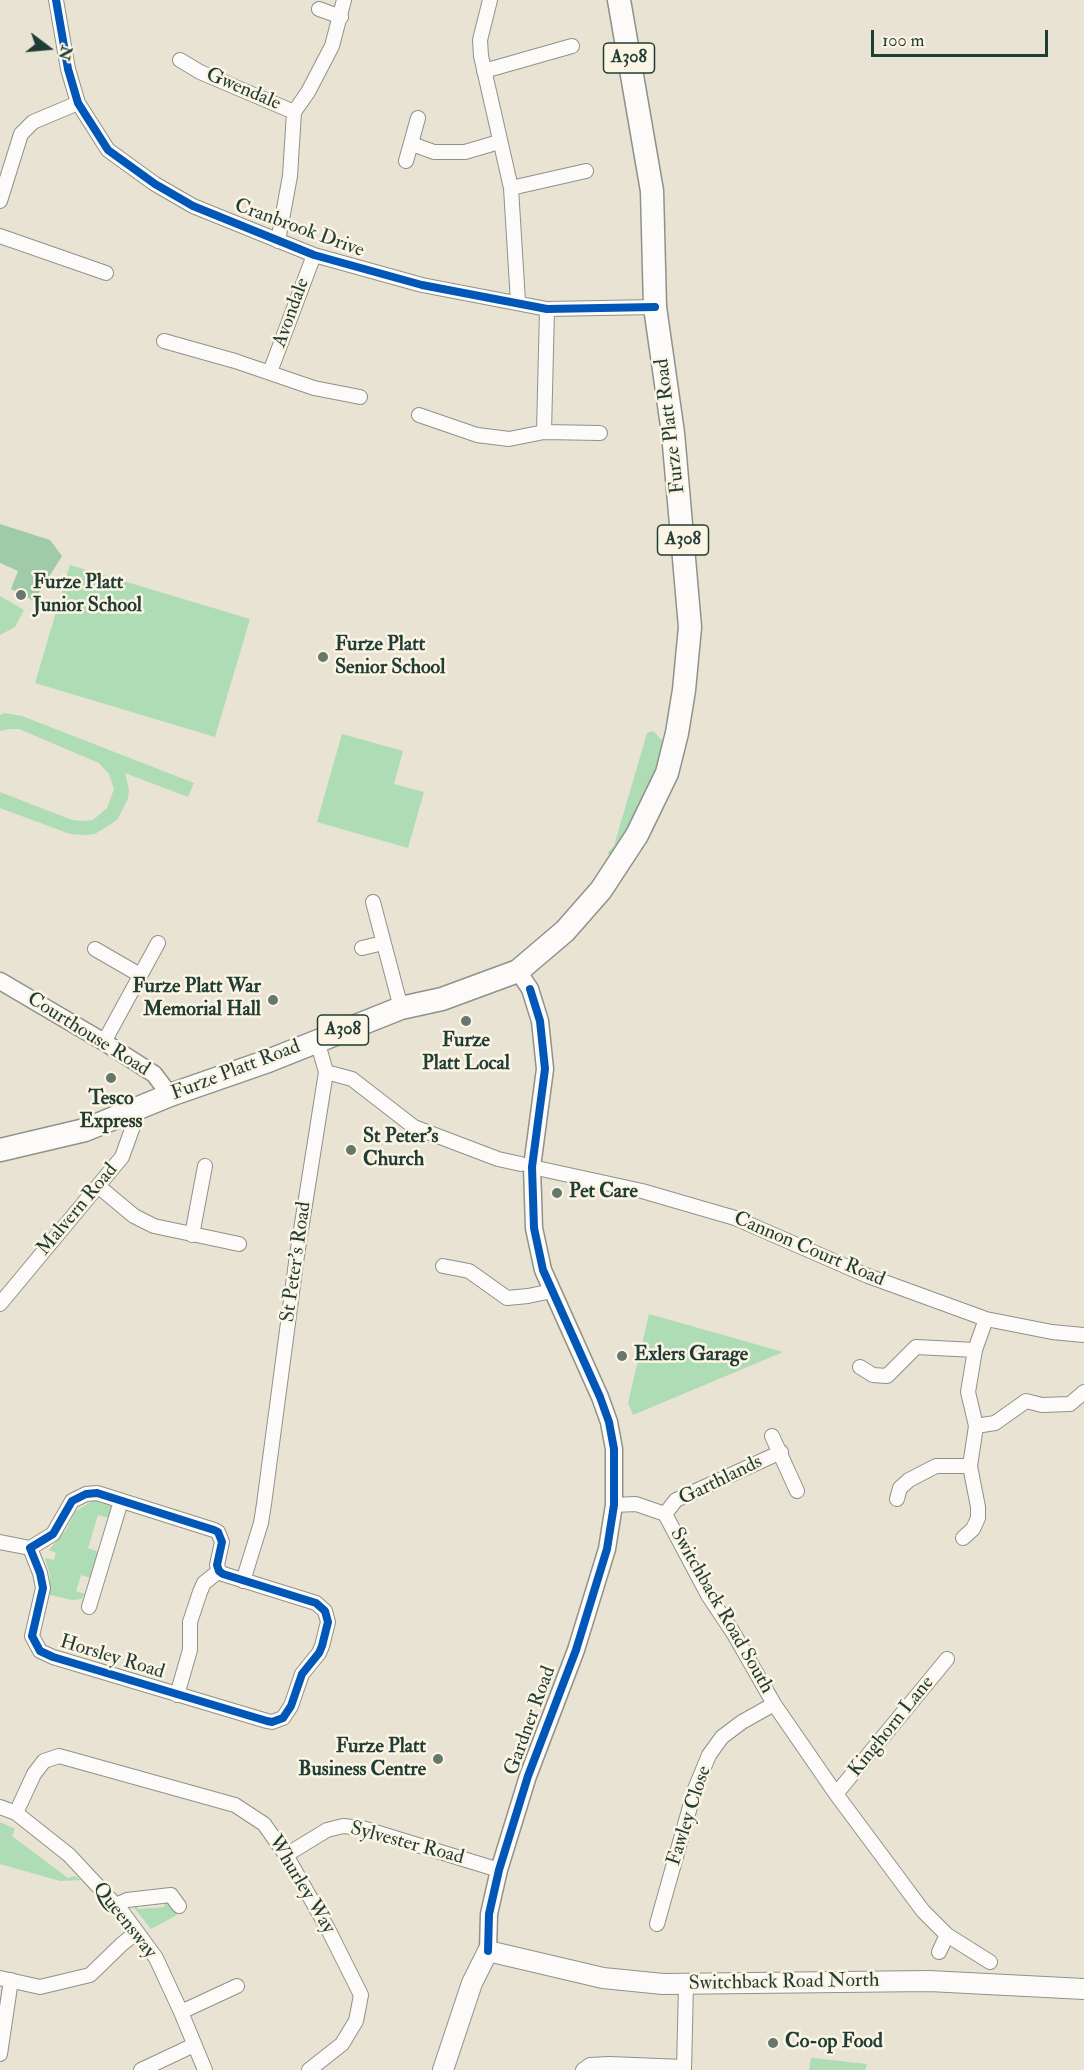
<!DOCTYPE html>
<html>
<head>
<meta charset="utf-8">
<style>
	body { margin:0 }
	#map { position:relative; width:1084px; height:2070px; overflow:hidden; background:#e9e3d4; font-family:"IM FELL Double Pica",serif }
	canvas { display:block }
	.north { position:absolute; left:18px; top:18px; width:60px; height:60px; -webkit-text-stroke:4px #fcf5e5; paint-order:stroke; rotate:106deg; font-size:16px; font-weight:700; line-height:24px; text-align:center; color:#1f3d34 }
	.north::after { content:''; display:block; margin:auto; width:21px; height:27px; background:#1f3d34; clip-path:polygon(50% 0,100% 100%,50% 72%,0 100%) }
	.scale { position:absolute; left:871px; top:30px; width:177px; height:27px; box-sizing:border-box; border:3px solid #1f3d34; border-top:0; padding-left:8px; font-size:18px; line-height:21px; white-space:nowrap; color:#1f3d34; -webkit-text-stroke:4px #fcf5e5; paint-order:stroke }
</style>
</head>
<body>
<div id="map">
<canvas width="1084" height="2070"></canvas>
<div class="north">N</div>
<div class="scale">100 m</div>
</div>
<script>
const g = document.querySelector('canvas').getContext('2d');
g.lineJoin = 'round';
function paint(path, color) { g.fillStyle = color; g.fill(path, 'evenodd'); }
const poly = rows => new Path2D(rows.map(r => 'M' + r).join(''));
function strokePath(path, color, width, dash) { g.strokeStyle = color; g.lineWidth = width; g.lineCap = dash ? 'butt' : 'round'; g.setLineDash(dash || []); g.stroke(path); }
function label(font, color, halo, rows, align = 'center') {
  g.font = font + ' "IM FELL Double Pica",serif'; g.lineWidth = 5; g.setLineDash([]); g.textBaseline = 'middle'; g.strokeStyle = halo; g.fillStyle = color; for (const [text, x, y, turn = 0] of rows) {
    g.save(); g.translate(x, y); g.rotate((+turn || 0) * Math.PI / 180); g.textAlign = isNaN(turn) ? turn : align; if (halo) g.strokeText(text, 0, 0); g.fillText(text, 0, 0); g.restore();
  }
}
const green = poly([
	[70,565,250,619,215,737,35,683],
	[0,596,24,610,15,627,0,635],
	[5,713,22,716,194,783,188,797,125,773,129,790,128,799,117,820,95,834,85,835,70,834,0,808,0,792,72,820,84,821,93,820,107,808,114,789,109,774,99,763,19,729,9,729,0,731,0,715],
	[653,731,662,740,663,749,649,794,620,852,610,855,607,853,614,846,647,733],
	[342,734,403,751,394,784,424,792,408,848,317,822],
	[649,1314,783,1352,633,1415,628,1403],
	[93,1500,110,1505,112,1509,109,1518,98,1515,88,1548,99,1552,99,1558,97,1563,94,1565,90,1578,81,1575,76,1591,85,1594,81,1599,72,1600,50,1595,50,1576,45,1558,54,1560,56,1553,49,1550,67,1529,75,1512],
	[0,1822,15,1829,12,1836,68,1878,75,1876,81,1880,60,1881,0,1864],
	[165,1899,177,1915,151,1929,132,1905,136,1903,138,1909,164,1907],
	[811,2058,813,2058,867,2064,865,2070,809,2070]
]);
const forest = poly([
	[0,524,50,540,62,556,34,601,11,589,18,571,0,563]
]);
const minor = poly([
	[56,0,68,69,78,103,108,150,155,184,193,206,314,255,422,285,547,309,655,307],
	[490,0,480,40,481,56,511,188,518,302],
	[319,9,341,17],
	[180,60,200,72,294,112],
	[484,71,572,46],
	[412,144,434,152,465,152,499,142],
	[406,161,418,118],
	[511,188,586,171],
	[0,201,21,134,33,122,78,103],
	[0,236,106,273],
	[278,241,290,176,294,112,308,92,332,46,344,0],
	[164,341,235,361,314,388,360,397],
	[270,372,314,255],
	[419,415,477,435,509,439,544,432,547,309],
	[544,432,600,433],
	[373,902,401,1008],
	[362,948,383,943],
	[95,949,140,975],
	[104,1042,158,943],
	[326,1072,352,1079,414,1127,498,1159,521,1164],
	[532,1167,642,1191,735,1218,868,1276,986,1319,1052,1332,1084,1335],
	[98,1186,134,1216,154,1226,239,1244],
	[192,1235,205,1166],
	[443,1266,469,1271,507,1298,528,1296,552,1291],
	[0,1304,122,1157,140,1107],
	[860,1367,873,1375,887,1376,916,1347,975,1350],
	[976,1426,995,1423,1026,1401,1042,1405,1070,1404,1084,1392],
	[772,1436,797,1491],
	[97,1493,214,1530,218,1532,222,1542,217,1565,219,1571,223,1574,316,1603,325,1611,328,1622,322,1646,319,1653,302,1674,291,1706,283,1718,272,1722,267,1721,53,1657,40,1651,32,1636,43,1588,40,1573,30,1548,53,1534,72,1501,86,1494,97,1493],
	[897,1499,900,1488,909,1480,936,1466,970,1466],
	[614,1505,636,1504,665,1514,708,1595,734,1634,774,1704,836,1794,923,1911,947,1935],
	[665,1514,676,1500,781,1452],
	[963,1538,973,1529,978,1518,978,1507,970,1466,976,1426,968,1392,975,1350,986,1319],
	[0,1542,30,1548],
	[243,1581,261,1523,264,1504,297,1255,326,1072,317,1040],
	[89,1607,121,1501],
	[177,1695,190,1650,190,1622,200,1592,204,1583,219,1571],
	[836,1794,947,1659],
	[0,1807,16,1813,69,1855,123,1913,156,1958,181,2012,205,2070],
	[16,1813,34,1774,44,1761,59,1756,235,1805,264,1824,286,1855,328,1929,361,1995,356,2021,342,2044,309,2070],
	[286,1855,327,1830,343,1826,362,1828,499,1870],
	[116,1905,127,1900,171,1895,179,1906],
	[657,1924,695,1789,709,1755,722,1737,742,1722,774,1704],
	[939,1952,947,1935,990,1962],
	[0,1978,40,1987,90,1975,122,1944,137,1932],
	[181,2012,237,1986],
	[0,2054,11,1980],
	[141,2070,194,2045],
	[583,2070,590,2065,609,2064,684,2067],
	[684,2070,686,1985]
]);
const tertiary = poly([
	[0,981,104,1042,154,1074,170,1095],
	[488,1951,489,1914,499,1870,528,1776,576,1650,607,1549,614,1505,614,1449,609,1422,600,1397,543,1270,534,1228,532,1167,545,1069,540,1021,530,989,518,971]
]);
const secondary = poly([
	[443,2070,472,1983,488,1951,603,1978,663,1984,929,1981,1084,1989]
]);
const primary = poly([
	[0,1150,85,1130,170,1095,268,1061,401,1008,442,999,518,971,565,931,601,890,637,835,667,773,677,733,684,690,690,627,673,433,655,307,652,191,619,0]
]);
const cycleway = poly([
	[56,0,68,69,78,103,108,150,155,184,193,206,314,255,422,285,547,309,655,307],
	[97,1493,214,1530,218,1532,222,1542,217,1565,219,1571,223,1574,316,1603,325,1611,328,1622,322,1646,319,1653,302,1674,291,1706,283,1718,272,1722,267,1721,53,1657,40,1651,32,1636,43,1588,40,1573,30,1548,53,1534,72,1501,86,1494,97,1493],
	[488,1951,489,1914,499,1870,528,1776,576,1650,607,1549,614,1505,614,1449,609,1422,600,1397,543,1270,534,1228,532,1167,545,1069,540,1021,530,989]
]);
const markers = [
	[21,595,6,"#66776c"],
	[323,657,6,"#66776c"],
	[273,1000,6,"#66776c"],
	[466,1021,6,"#66776c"],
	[111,1078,6,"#66776c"],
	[351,1150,6,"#66776c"],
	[557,1193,6,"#66776c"],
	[622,1356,6,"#66776c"],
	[438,1759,6,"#66776c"],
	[773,2043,6,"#66776c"]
];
const shields = [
	[629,58,51],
	[683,540,51],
	[343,1030,51]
];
const shieldNames = [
	["A308",629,58],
	["A308",683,540],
	["A308",343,1030]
];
const streetNames = [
	["Gwendale",243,90,23],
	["Cranbrook Drive",299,229,20],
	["Avondale",292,313,-70],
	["Furze Platt Road",671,426,-97],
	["Courthouse Road",88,1035,32],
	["Furze Platt Road",236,1071,-21],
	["Malvern Road",78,1210,-50],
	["Cannon Court Road",809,1250,23],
	["St Peter's Road",297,1262,-82],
	["Garthlands",721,1481,-26],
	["Switchback Road South",721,1611,60],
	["Horsley Road",112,1658,17],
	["Gardner Road",531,1721,-70],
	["Kinghorn Lane",892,1727,-51],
	["Fawley Close",690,1816,-72],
	["Sylvester Road",407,1844,15],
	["Whurley Way",301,1885,59],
	["Queensway",124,1921,52],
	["Switchback Road North",784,1983,-1]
];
const poiNames = [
	["Furze Platt",33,584],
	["Junior School",33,607],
	["Furze Platt",335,646],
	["Senior School",335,669],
	["Furze Platt War",261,988,"right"],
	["Memorial Hall",261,1011,"right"],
	["Furze",466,1042,"center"],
	["Platt Local",466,1065,"center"],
	["Tesco",111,1100,"center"],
	["Express",111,1123,"center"],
	["St Peter's",363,1138],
	["Church",363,1161],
	["Pet Care",569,1193],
	["Exlers Garage",634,1356],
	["Furze Platt",426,1748,"right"],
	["Business Centre",426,1771,"right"],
	["Co-op Food",785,2043]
];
paint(green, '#addcb5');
paint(forest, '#a0cba8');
strokePath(minor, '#8f9289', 16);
strokePath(tertiary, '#8f9289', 19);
strokePath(secondary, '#8f9289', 22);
strokePath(primary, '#8f9289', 25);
strokePath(minor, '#fcfbf9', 14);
strokePath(tertiary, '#fcfbf9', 16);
strokePath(secondary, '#fcfbf9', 20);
strokePath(primary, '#fcfbf9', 22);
strokePath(cycleway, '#0057b8', 8);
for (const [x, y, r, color] of markers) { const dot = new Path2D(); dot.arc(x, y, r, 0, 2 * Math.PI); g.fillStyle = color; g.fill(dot); strokePath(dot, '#fcf5e5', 2); }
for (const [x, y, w] of shields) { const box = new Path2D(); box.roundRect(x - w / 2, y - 15, w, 30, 4.5); g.fillStyle = '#fcf5e5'; g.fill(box); strokePath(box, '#1f3d34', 1.5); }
label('bold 18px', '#1f3d34', null, shieldNames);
label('20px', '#1f3d34', '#fcf5e5', streetNames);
label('bold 20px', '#1f3d34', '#fcf5e5', poiNames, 'left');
</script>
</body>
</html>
